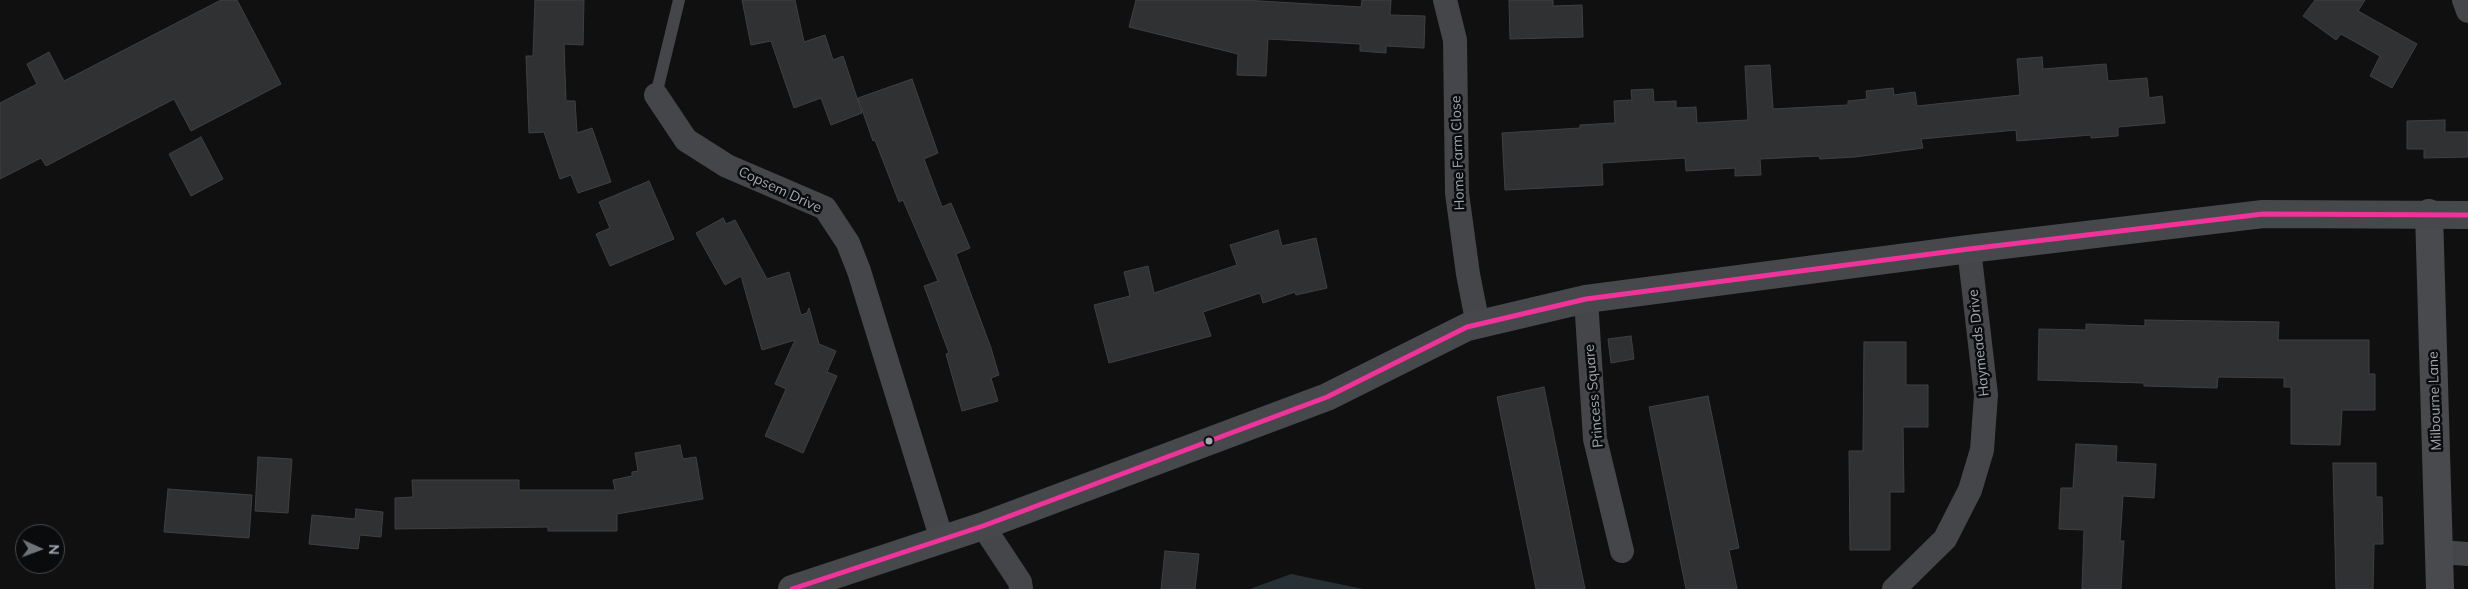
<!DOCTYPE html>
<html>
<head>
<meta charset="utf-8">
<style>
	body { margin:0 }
	#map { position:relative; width:2468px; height:589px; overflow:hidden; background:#101010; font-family:Mulish,sans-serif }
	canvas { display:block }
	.north { position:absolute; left:15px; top:524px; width:50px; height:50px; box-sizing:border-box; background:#0a0b0c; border:1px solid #464a4e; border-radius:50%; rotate:92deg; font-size:14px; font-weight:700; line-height:20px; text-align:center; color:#a0a8b2 }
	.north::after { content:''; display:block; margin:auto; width:18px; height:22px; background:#6e7379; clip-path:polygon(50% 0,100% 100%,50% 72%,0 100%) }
</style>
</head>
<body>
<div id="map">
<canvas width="2468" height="589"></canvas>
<div class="north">N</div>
</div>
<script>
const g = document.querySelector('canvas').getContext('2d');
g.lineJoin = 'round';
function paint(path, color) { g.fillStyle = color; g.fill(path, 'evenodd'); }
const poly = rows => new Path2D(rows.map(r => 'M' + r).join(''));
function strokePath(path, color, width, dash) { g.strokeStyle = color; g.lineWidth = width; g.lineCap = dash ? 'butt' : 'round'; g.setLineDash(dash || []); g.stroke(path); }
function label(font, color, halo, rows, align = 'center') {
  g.font = font + ' Mulish,sans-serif'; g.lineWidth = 5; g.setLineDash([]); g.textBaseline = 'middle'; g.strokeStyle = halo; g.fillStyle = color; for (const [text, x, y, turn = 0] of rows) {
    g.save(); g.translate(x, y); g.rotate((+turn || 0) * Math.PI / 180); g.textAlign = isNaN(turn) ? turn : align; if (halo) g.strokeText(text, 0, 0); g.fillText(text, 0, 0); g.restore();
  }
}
const water = poly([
	[1291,574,1363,589,1250,589]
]);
const building = poly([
	[221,0,237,0,281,84,191,131,174,99,46,166,41,158,0,179,0,103,37,84,27,64,49,52,64,81,221,0],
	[535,0,584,0,583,45,564,44,566,101,575,101,577,133,592,128,611,182,578,193,571,175,560,179,544,132,529,133,526,56,533,56,535,0],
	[742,0,795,0,804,42,825,35,833,60,843,56,862,113,831,125,821,98,794,108,771,41,751,45,742,0],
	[1136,0,1243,0,1361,7,1362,0,1391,0,1390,15,1425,16,1424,48,1386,46,1386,53,1360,51,1360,44,1268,39,1266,76,1237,75,1238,54,1129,27,1136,0],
	[1509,0,1553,0,1553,6,1582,5,1583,37,1510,39,1509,0],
	[2315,0,2365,0,2358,11,2417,44,2392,88,2370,76,2380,56,2341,34,2336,40,2303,16,2315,0],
	[2042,57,2043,69,2106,64,2108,81,2147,78,2149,98,2162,96,2165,123,2118,127,2118,136,2091,138,2091,135,2017,141,2016,130,1921,139,1923,148,1855,157,1820,159,1819,156,1760,159,1761,175,1735,176,1735,168,1686,171,1685,158,1602,163,1603,185,1505,190,1502,133,1580,128,1580,125,1615,123,1614,101,1632,100,1631,90,1653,89,1654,102,1676,101,1676,108,1696,107,1697,123,1748,120,1745,66,1770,65,1773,109,1848,105,1848,101,1867,99,1866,91,1893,88,1894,95,1915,92,1917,106,2020,95,2017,59,2042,57],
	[912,79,938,153,924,159,942,207,951,203,970,248,956,254,991,348,999,375,991,378,998,401,962,411,946,354,949,353,924,286,938,281,903,200,899,202,875,140,873,141,858,98,912,79],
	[2445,120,2445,132,2468,132,2468,157,2424,158,2424,149,2407,149,2407,121,2445,120],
	[201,137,223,179,191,196,169,154,201,137],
	[649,181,674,239,610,266,596,234,610,228,599,202,649,181],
	[723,218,726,224,735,220,767,279,789,272,801,315,807,313,809,308,819,344,836,351,827,372,837,376,803,453,765,436,786,389,775,384,795,340,762,350,741,276,725,285,696,233,723,218],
	[1278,230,1282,246,1316,238,1327,288,1296,295,1295,292,1263,303,1260,293,1203,312,1211,336,1109,363,1094,305,1130,296,1124,272,1148,266,1154,293,1237,265,1230,245,1278,230],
	[2145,320,2279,322,2278,340,2369,340,2369,374,2375,374,2375,410,2342,410,2340,445,2291,444,2291,387,2284,387,2284,378,2218,377,2217,388,2144,386,2144,383,2038,380,2039,329,2086,330,2086,324,2145,326,2145,320],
	[1631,336,1634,359,1611,363,1608,339,1631,336],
	[1864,342,1906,342,1906,385,1928,385,1928,427,1903,427,1904,492,1890,492,1890,550,1850,550,1849,451,1863,451,1864,342],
	[1544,387,1585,589,1536,589,1497,397,1544,387],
	[1708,396,1739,548,1729,550,1737,589,1686,589,1649,407,1708,396],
	[2076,444,2117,446,2116,462,2156,464,2154,498,2123,496,2120,541,2124,541,2121,589,2082,589,2084,530,2059,529,2061,488,2073,488,2076,444],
	[680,445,683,459,696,457,703,499,617,514,617,531,548,531,548,527,395,529,395,498,413,497,412,480,519,480,519,490,615,490,613,480,632,476,632,472,638,471,635,453,680,445],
	[258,457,292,459,288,513,255,511,258,457],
	[2333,463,2376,463,2376,497,2382,497,2383,544,2374,544,2373,589,2336,589,2333,463],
	[168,489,252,495,249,538,164,532,168,489],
	[356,509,383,512,381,537,360,535,358,549,309,544,312,515,355,519,356,509],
	[1165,551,1199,554,1195,589,1161,589,1165,551]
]);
const lane = poly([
	[656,95,679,0]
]);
const street = poly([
	[1445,0,1455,40,1457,193,1468,274,1478,325],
	[2464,0,2468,11],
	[656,95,686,140,727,166,825,208,848,243,859,271,942,540],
	[1586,299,1595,439,1622,551],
	[983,526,1020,582,1021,589],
	[2440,552,2468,554],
	[1894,589,1945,539,1970,490,1982,450,1986,395,1969,249]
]);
const secondary = poly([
	[2429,213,2440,589]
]);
const primary = poly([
	[792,589,983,526,1327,397,1467,327,1586,299,1969,249,2263,214,2468,215]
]);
const bus1 = poly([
	[792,589,983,526,1327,397,1467,327,1586,299,1969,249,2263,214,2468,215]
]);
const markers = [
	[1209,441,4.5,"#a0a8b2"]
];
const streetNames = [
	["Home Farm Close",1458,153,-92],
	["Copsem Drive",780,190,25],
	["Haymeads Drive",1979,343,-96],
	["Princess Square",1594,396,-95],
	["Milbourne Lane",2435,401,-92]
];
paint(water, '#273135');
paint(building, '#303133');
strokePath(building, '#3e4144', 1);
strokePath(lane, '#444649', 12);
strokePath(street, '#444649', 24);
strokePath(secondary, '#484a4d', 28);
strokePath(primary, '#46484b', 28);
strokePath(bus1, '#ef339a', 5);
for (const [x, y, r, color] of markers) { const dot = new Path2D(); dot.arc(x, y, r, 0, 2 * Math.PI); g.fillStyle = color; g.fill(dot); strokePath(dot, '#0a0b0c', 2); }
label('14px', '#a0a8b2', '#0a0b0c', streetNames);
</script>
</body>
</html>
